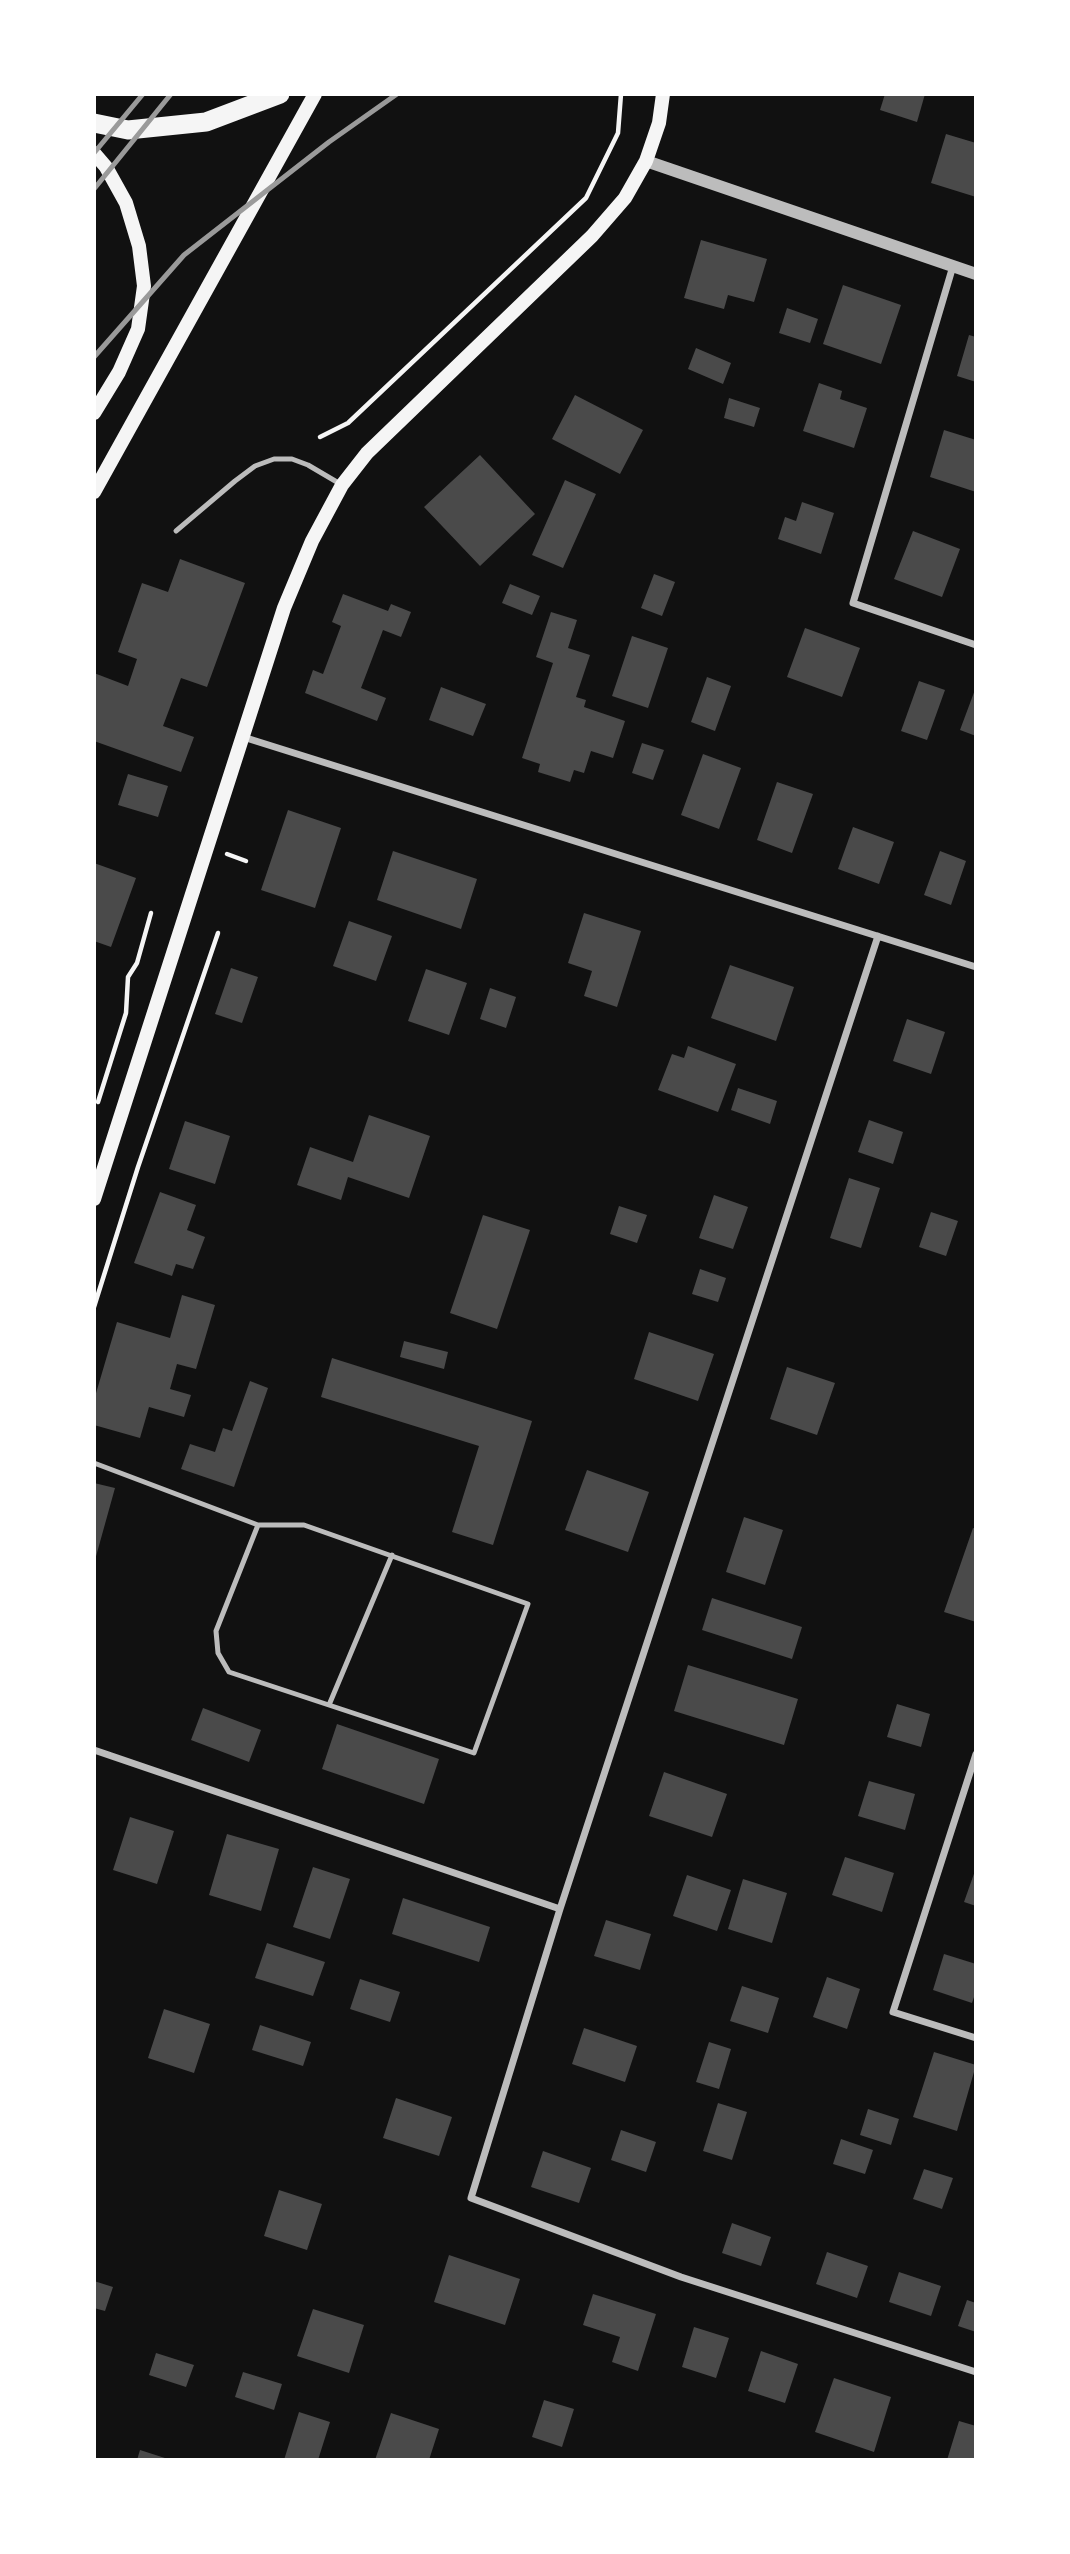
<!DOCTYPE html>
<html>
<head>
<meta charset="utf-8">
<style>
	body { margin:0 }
	#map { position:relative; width:1070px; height:2554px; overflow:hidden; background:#111; font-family:Roboto,sans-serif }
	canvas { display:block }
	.frame { position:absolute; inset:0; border:96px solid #fff; pointer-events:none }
</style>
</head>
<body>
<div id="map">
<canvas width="1070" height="2554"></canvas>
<div class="frame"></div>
</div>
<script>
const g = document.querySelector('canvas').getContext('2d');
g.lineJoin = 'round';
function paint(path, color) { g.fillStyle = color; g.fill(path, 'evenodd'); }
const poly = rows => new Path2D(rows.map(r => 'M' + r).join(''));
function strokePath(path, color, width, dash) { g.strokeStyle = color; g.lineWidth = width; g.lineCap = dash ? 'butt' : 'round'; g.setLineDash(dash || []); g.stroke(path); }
const building = poly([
	[885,94,925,94,917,122,880,110],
	[946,134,976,143,976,197,931,183],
	[701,240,767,259,754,302,728,295,724,309,684,298],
	[843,285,901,305,881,364,823,344],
	[787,308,818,319,810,343,779,333],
	[969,335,976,337,976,382,957,376],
	[696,348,731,363,723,384,688,369],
	[819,383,842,391,840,399,867,408,854,448,803,431],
	[575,395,643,430,620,474,552,439],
	[729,398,760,408,754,427,724,418],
	[944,430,976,440,976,492,930,477],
	[480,455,535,514,480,566,424,507],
	[565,480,596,494,563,568,532,555],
	[802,502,834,513,821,554,778,539,785,517,796,521],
	[913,531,960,549,942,597,894,579],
	[180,559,245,583,207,687,181,678,163,726,194,737,181,772,94,741,94,673,128,686,137,659,118,652,142,583,168,592],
	[654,574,675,582,662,616,641,608],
	[510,584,540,596,532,615,502,603],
	[343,594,388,611,391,604,411,612,401,637,383,630,361,688,386,698,377,721,305,693,313,670,323,674,341,626,332,622],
	[551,612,577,620,568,648,590,655,576,697,586,700,584,707,625,721,613,758,591,751,584,773,574,770,570,782,538,772,540,764,522,758,553,663,536,657],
	[805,628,860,648,842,697,787,677],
	[632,636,668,648,648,708,612,696],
	[707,677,731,686,715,731,691,722],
	[919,681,945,690,927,740,901,731],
	[441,687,486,704,473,736,429,720],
	[976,687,976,736,960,730],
	[642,743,664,750,653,780,632,773],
	[703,754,741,768,719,829,681,815],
	[128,774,168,786,158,817,118,805],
	[777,782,813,794,792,853,757,840],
	[288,810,341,828,315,908,261,890],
	[853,827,894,842,879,884,838,869],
	[393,851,477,879,461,929,377,900],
	[940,851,966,861,951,905,924,895],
	[94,863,136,878,111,947,94,941],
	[584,913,641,931,617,1007,584,996,592,971,568,963],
	[349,921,392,936,376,981,333,966],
	[730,965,794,987,776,1041,711,1018],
	[231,968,258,977,242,1023,215,1014],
	[426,969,467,983,449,1035,408,1021],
	[490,988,516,997,506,1028,480,1019],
	[907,1019,945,1032,931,1074,893,1061],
	[688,1046,736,1064,718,1112,658,1090,672,1054,684,1058],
	[738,1088,777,1101,770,1124,731,1110],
	[369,1115,430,1136,409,1198,348,1177,341,1200,297,1185,310,1147,353,1162],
	[869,1120,903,1132,893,1164,858,1152],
	[185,1121,230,1136,215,1184,169,1169],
	[849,1178,880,1188,861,1248,830,1238],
	[160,1192,196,1205,187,1230,205,1237,193,1269,176,1264,172,1276,134,1263],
	[714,1195,748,1207,733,1249,699,1238],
	[619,1206,647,1215,637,1243,610,1234],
	[931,1212,958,1221,946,1256,919,1247],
	[483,1215,530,1230,497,1329,450,1313],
	[700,1269,726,1278,718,1302,692,1294],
	[182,1295,215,1305,196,1369,177,1364,170,1389,191,1395,184,1417,149,1407,140,1438,94,1425,94,1400,117,1322,170,1338],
	[649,1332,714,1354,698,1401,634,1379],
	[404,1341,448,1352,444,1369,400,1357],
	[332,1358,532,1421,493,1545,452,1532,479,1446,321,1397],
	[787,1367,835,1383,817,1435,770,1419],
	[250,1381,268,1388,234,1487,181,1469,190,1444,215,1452,223,1428,232,1431],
	[587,1470,649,1492,628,1552,565,1530],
	[94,1483,115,1488,95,1560,94,1560],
	[744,1517,783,1530,765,1585,726,1572],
	[973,1528,976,1529,976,1622,944,1612],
	[712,1598,802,1627,792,1659,702,1630],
	[688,1665,798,1699,784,1745,674,1711],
	[897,1704,930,1714,921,1747,887,1737],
	[203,1708,261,1730,249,1762,191,1740],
	[337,1724,439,1759,424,1804,322,1769],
	[664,1772,727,1794,712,1837,649,1816],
	[869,1781,915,1794,905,1830,858,1816],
	[130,1817,174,1831,157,1884,113,1870],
	[227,1834,279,1849,261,1911,209,1895],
	[845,1857,894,1873,882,1912,832,1895],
	[313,1867,350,1879,330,1939,293,1927],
	[976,1868,976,1906,964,1902],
	[687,1875,731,1890,717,1931,673,1916],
	[743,1879,787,1893,772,1943,728,1929],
	[403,1898,490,1927,479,1962,392,1934],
	[606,1920,651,1934,640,1970,594,1956],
	[267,1943,325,1962,313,1996,255,1978],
	[944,1954,976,1964,976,1991,972,2003,933,1990],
	[827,1977,860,1989,847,2029,813,2017],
	[360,1979,400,1992,390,2022,350,2009],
	[742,1986,779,1998,768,2033,730,2021],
	[164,2009,210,2024,194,2073,148,2058],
	[260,2025,311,2042,303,2066,252,2050],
	[584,2028,637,2046,625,2082,572,2064],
	[709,2042,731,2049,719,2089,696,2082],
	[934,2052,976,2065,957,2131,913,2117],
	[396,2098,452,2117,439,2156,383,2138],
	[718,2103,747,2112,732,2160,703,2151],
	[868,2109,899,2119,891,2145,860,2135],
	[621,2130,656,2142,646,2172,611,2160],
	[841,2139,873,2150,865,2174,833,2164],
	[543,2151,591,2168,579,2203,531,2187],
	[924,2169,953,2178,942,2209,913,2199],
	[279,2190,322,2204,307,2250,264,2236],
	[732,2223,771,2237,761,2266,722,2253],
	[827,2252,868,2266,857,2298,816,2284],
	[449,2255,520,2279,505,2325,434,2302],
	[899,2272,941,2286,931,2316,889,2302],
	[94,2281,113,2287,105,2311,94,2308],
	[593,2294,656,2314,638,2371,612,2362,620,2337,583,2325],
	[967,2300,976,2303,976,2332,958,2326],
	[313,2309,364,2325,349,2373,297,2356],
	[694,2327,729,2338,716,2378,682,2367],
	[761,2351,798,2364,785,2403,748,2391],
	[156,2353,194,2365,186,2387,149,2375],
	[243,2372,282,2384,274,2410,235,2397],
	[834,2378,891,2397,874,2452,815,2432],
	[544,2400,574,2409,562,2447,532,2437],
	[299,2412,330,2422,318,2460,284,2460],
	[391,2413,439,2429,429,2460,375,2460],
	[959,2421,976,2426,976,2460,947,2460],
	[140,2450,168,2459,167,2460,137,2460]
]);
const path = poly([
	[320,437,348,423,586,198,618,133,621,94],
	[227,854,246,861],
	[98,1102,126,1013,128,977,137,963,151,913],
	[94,1307,138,1167,218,933]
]);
const service = poly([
	[176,531,235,481,255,466,274,459,292,459,308,465,342,485],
	[94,1463,258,1525,304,1525,528,1604,474,1753,229,1672,218,1653,216,1631,258,1525],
	[329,1705,392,1555]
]);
const minor = poly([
	[953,266,853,603,976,645],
	[243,737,976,967],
	[878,936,560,1909,471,2198,681,2277,976,2372],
	[94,1750,560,1909],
	[976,1754,893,2012,976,2038]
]);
const tertiary = poly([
	[646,161,976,274]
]);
const secondary = poly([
	[94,153,106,167,126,203,139,246,144,286,138,329,119,372,94,413],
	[94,492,315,94],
	[94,1199,284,608,312,541,342,485,367,453,592,236,625,198,646,161,659,123,663,94]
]);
const trunk = poly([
	[94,123,128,130,206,122,280,94]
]);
const rail = poly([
	[94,153,143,94],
	[94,189,171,94],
	[94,357,184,255,329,142,397,94]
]);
paint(building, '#4a4a4a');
strokePath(path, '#f5f5f5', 4.5);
strokePath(service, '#bcbcbc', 5);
strokePath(minor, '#bcbcbc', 7);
strokePath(tertiary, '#bcbcbc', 12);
strokePath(secondary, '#f5f5f5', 14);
strokePath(trunk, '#f5f5f5', 19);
strokePath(rail, '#9a9a9a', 5);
</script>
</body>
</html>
